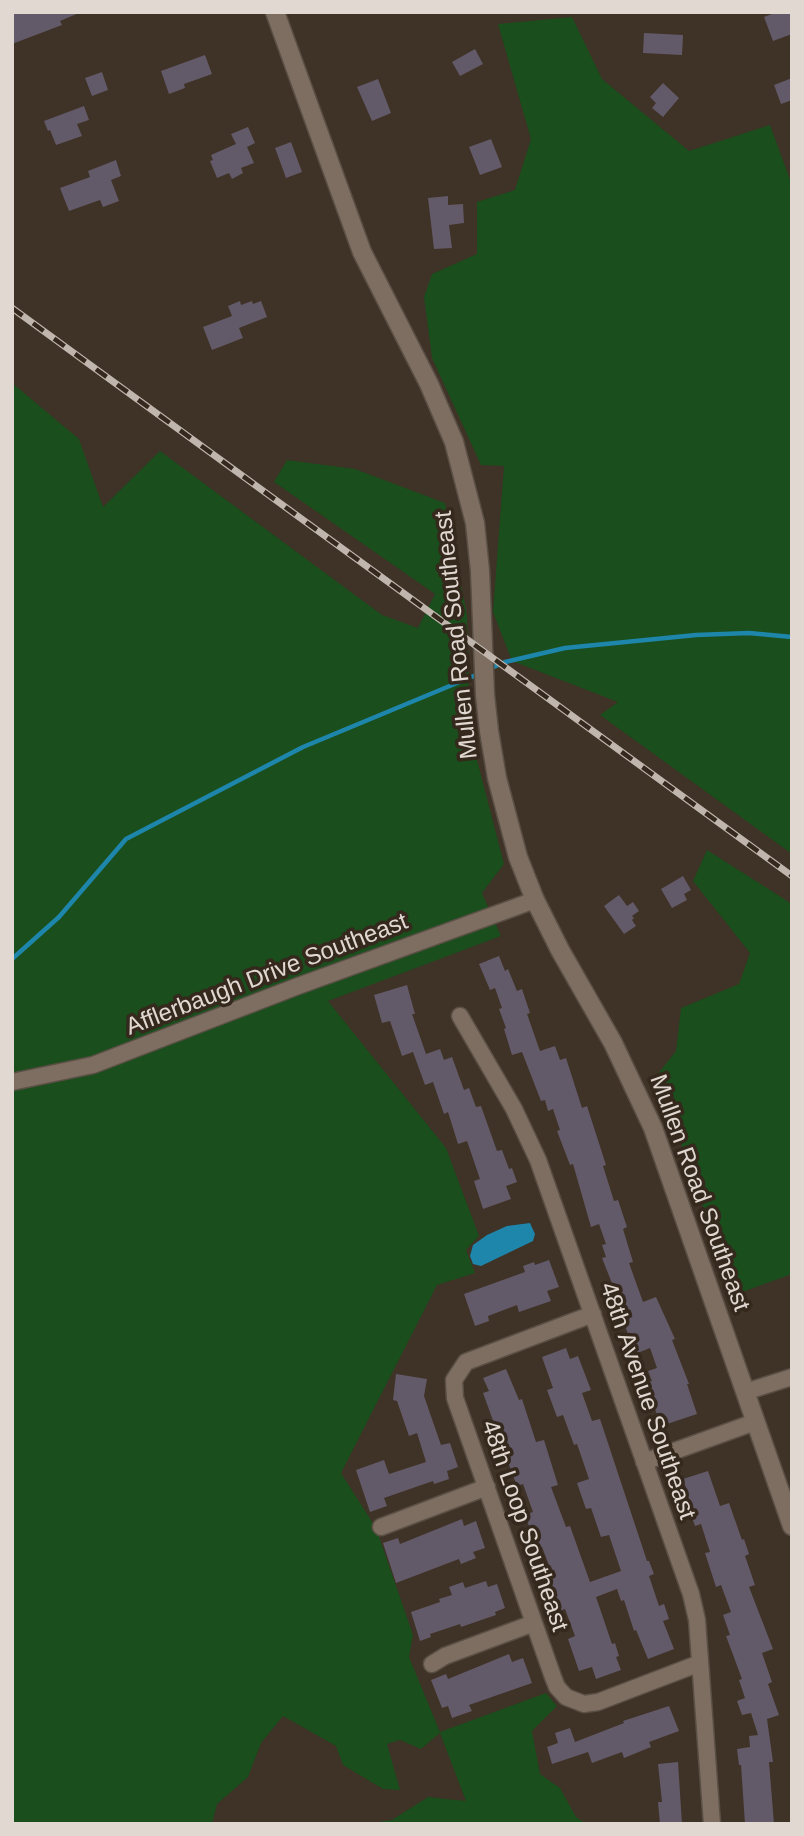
<!DOCTYPE html>
<html>
<head>
<meta charset="utf-8">
<style>
	body { margin:0 }
	#map { position:relative; width:804px; height:1836px; overflow:hidden; background:#3f3226; font-family:Arial,sans-serif }
	canvas { display:block }
	.frame { position:absolute; inset:0; border:14px solid #e1d8d1; pointer-events:none }
</style>
</head>
<body>
<div id="map">
<canvas width="804" height="1836"></canvas>
<div class="frame"></div>
</div>
<script>
const g = document.querySelector('canvas').getContext('2d');
g.lineJoin = 'round';
function paint(path, color) { g.fillStyle = color; g.fill(path, 'evenodd'); }
const poly = rows => new Path2D(rows.map(r => 'M' + r).join(''));
function strokePath(path, color, width, dash) { g.strokeStyle = color; g.lineWidth = width; g.lineCap = dash ? 'butt' : 'round'; g.setLineDash(dash || []); g.stroke(path); }
function label(font, color, halo, rows, align = 'center') {
  g.font = font + ' Arial,sans-serif'; g.lineWidth = 7; g.setLineDash([]); g.textBaseline = 'middle'; g.strokeStyle = halo; g.fillStyle = color; for (const [text, x, y, turn = 0] of rows) {
    g.save(); g.translate(x, y); g.rotate((+turn || 0) * Math.PI / 180); g.textAlign = isNaN(turn) ? turn : align; if (halo) g.strokeText(text, 0, 0); g.fillText(text, 0, 0); g.restore();
  }
}
const green = poly([
	[572,17,602,79,689,151,770,125,792,185,792,854,600,715,618,702,512,661,493,612,504,466,481,465,432,358,424,297,432,274,477,254,477,202,515,190,531,139,498,24],
	[12,383,79,439,103,507,160,451,382,615,418,628,435,594,274,482,287,460,355,469,445,503,467,615,470,733,504,864,482,893,501,936,328,1001,446,1148,479,1236,466,1250,475,1273,437,1285,341,1473,376,1528,413,1635,409,1657,440,1732,546,1693,557,1706,532,1731,540,1774,560,1788,576,1817,587,1824,364,1824,392,1820,428,1797,466,1801,440,1733,421,1749,400,1740,387,1744,400,1790,383,1789,343,1765,336,1746,283,1716,261,1743,248,1777,217,1804,212,1824,12,1824],
	[707,850,792,904,792,1274,734,1295,657,1075,676,1051,681,1008,739,984,750,953,693,881]
]);
const water = poly([
	[530,1223,535,1234,533,1241,481,1266,473,1264,470,1256,473,1245,487,1235,507,1226]
]);
const stream = poly([
	[489,669,505,662,565,648,696,635,749,633,792,637],
	[12,959,59,917,126,839,303,747,481,673]
]);
const building = poly([
	[12,12,79,12,79,13,60,21,62,25,12,44],
	[777,12,792,12,792,34,773,41,764,17],
	[644,33,683,35,682,55,643,53],
	[475,49,483,64,460,76,452,62],
	[205,55,212,74,184,84,185,88,169,94,161,71],
	[102,72,108,90,92,96,85,78],
	[792,78,792,100,781,104,774,85],
	[378,79,391,113,372,121,357,87],
	[663,83,679,98,663,117,652,108,656,103,650,97],
	[84,106,89,120,77,124,82,136,56,145,50,130,48,131,44,121],
	[248,127,255,143,247,147,254,163,241,168,243,173,232,179,229,173,217,178,210,161,213,160,211,155,236,144,231,134],
	[491,139,502,167,480,175,469,147],
	[291,142,302,172,286,178,275,148],
	[116,160,121,176,111,180,119,201,103,207,100,200,69,211,60,188,90,177,88,171],
	[448,196,448,205,463,204,464,223,449,225,452,248,434,249,428,198],
	[240,301,241,305,252,301,253,304,261,301,267,317,239,328,243,338,212,350,203,327,232,316,228,306],
	[683,876,691,890,684,894,687,900,672,908,661,889],
	[619,895,627,906,633,902,639,911,632,916,634,918,632,920,636,926,624,934,604,906],
	[499,956,505,971,508,969,517,991,522,989,530,1013,527,1014,540,1051,555,1046,560,1060,566,1058,582,1108,587,1106,606,1165,603,1166,614,1201,618,1200,627,1227,623,1229,633,1262,629,1263,643,1302,656,1297,675,1339,672,1340,689,1384,687,1384,697,1414,667,1424,664,1414,658,1417,645,1383,652,1381,648,1371,657,1368,650,1348,635,1354,623,1320,626,1319,602,1258,606,1257,602,1245,606,1244,599,1224,591,1227,573,1164,570,1165,557,1131,560,1130,553,1109,548,1111,545,1100,541,1101,522,1052,512,1055,504,1029,506,1028,499,1009,502,1008,495,988,490,990,479,964],
	[407,985,415,1014,412,1014,426,1054,440,1049,444,1060,452,1057,464,1090,469,1088,476,1107,481,1106,497,1151,502,1150,509,1169,512,1168,517,1182,506,1186,511,1199,483,1209,474,1181,480,1179,467,1141,458,1144,448,1112,444,1114,433,1082,425,1085,413,1052,402,1056,390,1021,382,1023,374,995],
	[549,1260,559,1287,547,1291,551,1301,519,1312,517,1305,488,1316,489,1321,475,1326,464,1294,525,1272,523,1266,534,1262,535,1265],
	[566,1348,570,1359,578,1356,591,1390,582,1393,592,1421,600,1419,605,1434,647,1561,649,1561,654,1574,649,1576,659,1606,664,1604,669,1619,663,1621,674,1649,648,1659,636,1630,634,1631,624,1600,621,1601,617,1589,596,1597,612,1644,615,1643,619,1656,616,1657,621,1670,596,1679,592,1667,579,1671,568,1639,575,1636,565,1609,559,1611,546,1576,552,1573,542,1547,537,1549,525,1515,533,1512,523,1484,517,1486,505,1454,510,1452,500,1424,495,1426,483,1393,489,1391,483,1378,506,1369,519,1400,522,1399,536,1442,544,1440,558,1485,551,1487,566,1527,570,1526,590,1582,621,1571,609,1535,601,1537,591,1508,586,1509,577,1483,589,1479,577,1444,574,1445,563,1415,557,1417,547,1390,553,1388,542,1357],
	[396,1374,427,1379,424,1396,441,1445,450,1443,458,1467,447,1471,449,1479,434,1484,433,1481,384,1498,387,1506,370,1512,356,1470,384,1460,389,1474,426,1462,417,1433,409,1436,397,1401,393,1400],
	[708,1471,720,1506,729,1503,742,1540,744,1539,749,1554,745,1556,755,1585,749,1587,773,1649,762,1653,772,1682,768,1684,779,1715,767,1719,773,1762,769,1762,774,1824,745,1824,741,1765,739,1765,737,1749,750,1747,749,1736,758,1735,751,1713,742,1715,737,1701,745,1698,739,1680,742,1679,726,1636,730,1635,723,1615,731,1612,721,1585,716,1587,705,1553,710,1552,701,1524,695,1526,683,1492,687,1491,683,1479],
	[462,1519,464,1526,476,1521,485,1548,473,1552,476,1558,461,1564,459,1559,396,1583,383,1543,398,1538,400,1544],
	[486,1581,488,1587,497,1584,505,1608,495,1612,496,1615,461,1627,460,1624,430,1634,431,1637,420,1641,411,1612,440,1602,439,1599,452,1595,449,1587,463,1582,465,1588],
	[509,1654,512,1662,523,1658,532,1683,469,1705,472,1711,452,1718,448,1706,442,1708,431,1680,446,1674,448,1679],
	[669,1706,679,1731,649,1742,651,1747,624,1758,622,1752,592,1763,588,1752,552,1764,547,1747,558,1743,555,1733,570,1728,575,1742,624,1723,623,1721],
	[678,1762,682,1824,660,1824,658,1802,662,1802,658,1764]
]);
const street = poly([
	[460,1016,514,1109,538,1160,691,1594,697,1620,712,1824],
	[12,1082,93,1065,298,986,535,900],
	[593,1314,466,1362,454,1380,455,1398,553,1677,557,1687,566,1697,584,1704,598,1702,700,1663],
	[745,1392,792,1377],
	[644,1462,755,1422],
	[381,1527,487,1487],
	[432,1664,445,1656,534,1623]
]);
const secondary = poly([
	[275,12,362,252,429,384,454,442,475,523,480,571,485,695,489,731,497,778,518,857,535,900,560,950,613,1043,653,1128,792,1526]
]);
const rail = poly([
	[12,308,792,876]
]);
const streetNames = [
	["Mullen Road Southeast",457,635,-96],
	["Afflerbaugh Drive Southeast",267,975,-21],
	["Mullen Road Southeast",699,1193,70],
	["48th Avenue Southeast",647,1401,71],
	["48th Loop Southeast",524,1526,71]
];
paint(green, '#1a4e1c');
paint(water, '#1f86ab');
strokePath(stream, '#1f86ab', 4.5);
paint(building, '#635a69');
strokePath(street, '#5a4f45', 19);
strokePath(secondary, '#5a4f45', 21);
strokePath(street, '#7d6e61', 16);
strokePath(secondary, '#7d6e61', 18);
strokePath(rail, '#c0b6ae', 7);
strokePath(rail, '#35281d', 4.5, [13]);
label('24px', '#e1d8d1', '#35281d', streetNames);
</script>
</body>
</html>
